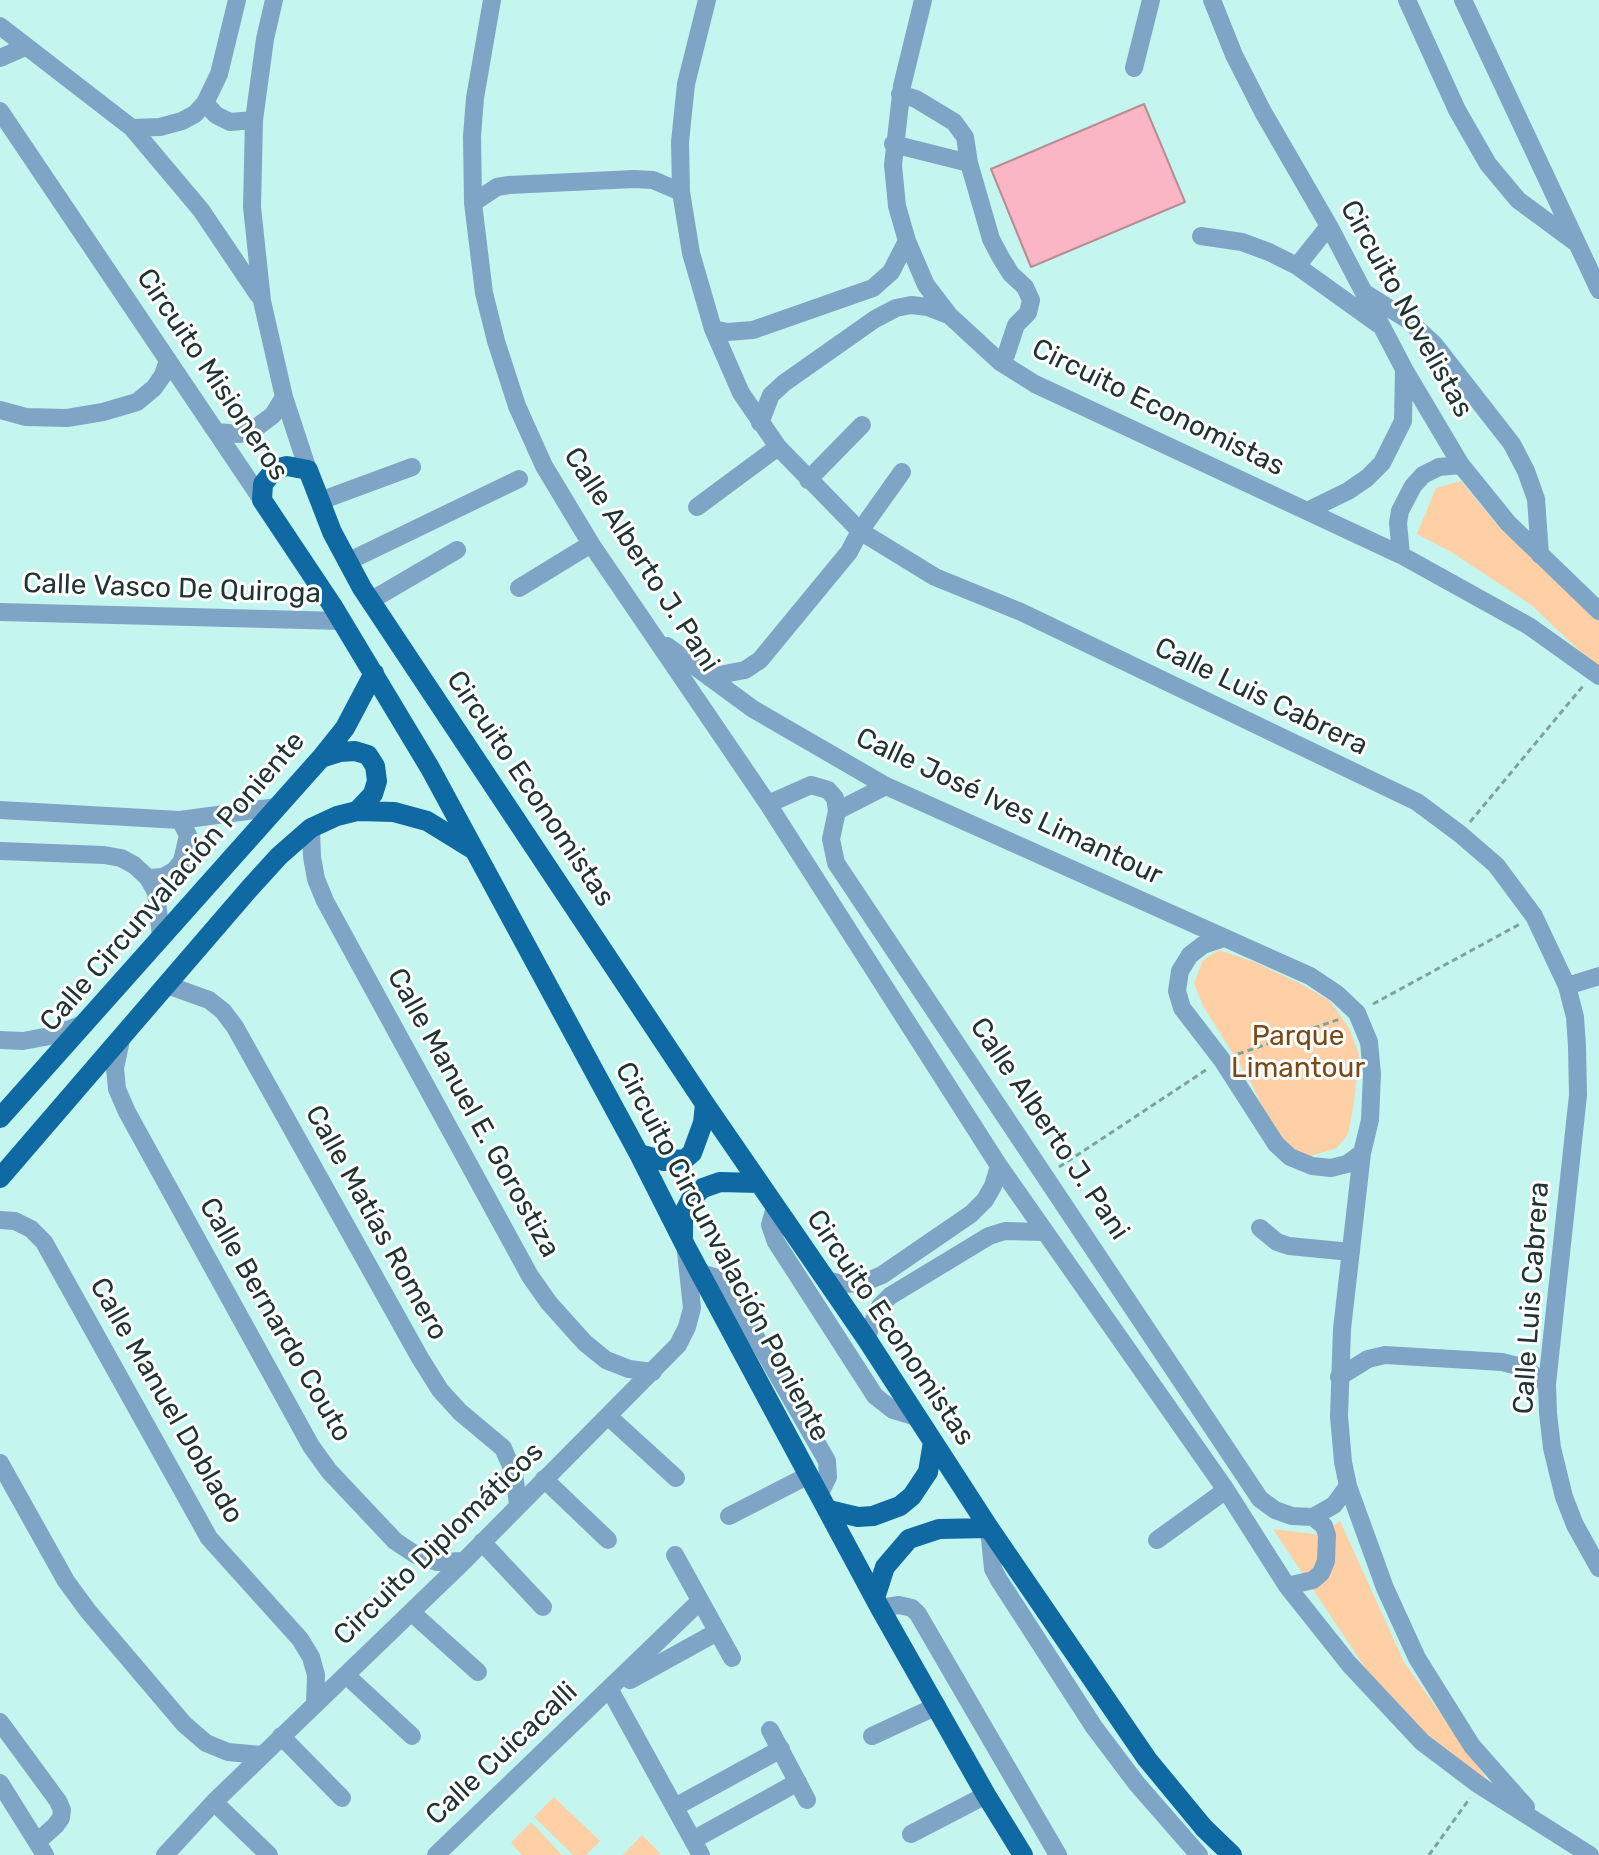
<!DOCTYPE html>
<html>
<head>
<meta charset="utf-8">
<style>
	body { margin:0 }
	canvas { display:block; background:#c4f5ee }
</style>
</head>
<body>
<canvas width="1599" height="1855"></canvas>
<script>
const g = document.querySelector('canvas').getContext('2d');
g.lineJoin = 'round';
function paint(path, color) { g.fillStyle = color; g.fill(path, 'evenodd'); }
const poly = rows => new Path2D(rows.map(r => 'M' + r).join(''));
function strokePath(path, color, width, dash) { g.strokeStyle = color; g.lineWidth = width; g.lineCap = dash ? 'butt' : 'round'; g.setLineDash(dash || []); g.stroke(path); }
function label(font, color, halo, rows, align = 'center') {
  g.font = font + ' Rubik,sans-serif'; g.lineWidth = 6; g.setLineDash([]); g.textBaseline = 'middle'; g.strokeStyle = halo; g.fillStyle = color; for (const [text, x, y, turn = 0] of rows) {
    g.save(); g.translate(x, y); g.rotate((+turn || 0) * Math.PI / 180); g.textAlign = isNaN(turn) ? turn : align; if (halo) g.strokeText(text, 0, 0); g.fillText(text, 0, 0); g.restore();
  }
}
const green = poly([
	[1461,481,1499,527,1599,618,1599,669,1530,604,1451,552,1417,534,1436,488],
	[1219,950,1254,962,1303,985,1330,1001,1349,1028,1359,1054,1354,1103,1348,1134,1337,1148,1308,1157,1282,1148,1250,1081,1203,1006,1194,983,1203,960],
	[1340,1521,1404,1662,1489,1782,1421,1730,1369,1674,1273,1529,1321,1535],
	[554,1797,600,1841,586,1855,573,1855,534,1817],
	[531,1822,562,1855,522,1855,511,1843],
	[642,1835,660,1853,657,1855,623,1855]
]);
const building = poly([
	[1144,104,1185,202,1031,267,991,169,1144,104]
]);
const path = poly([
	[1470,822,1583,686],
	[1373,1004,1520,924],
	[1238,1054,1340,1019],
	[1059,1167,1206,1070],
	[1429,1855,1470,1798]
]);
const minor = poly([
	[274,0,265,39,254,120,252,207,262,301,284,397,308,470],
	[492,0,475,98,472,136,473,203,484,293,496,341,517,406,544,466,591,544,768,804,999,1166,1226,1490,1287,1586,1349,1664,1422,1742,1479,1785,1590,1855],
	[707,0,686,84,680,142,681,192,691,253,713,329,741,393,778,447,860,531,935,577,1021,612,1417,802,1460,834,1496,865,1534,916,1567,986,1575,1017,1577,1046,1578,1095,1547,1384,1548,1413,1552,1448,1564,1497,1575,1525,1599,1568],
	[923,0,902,86,893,165,897,206,907,241,926,285,949,315,1000,362,1035,384,1401,555,1529,626,1599,676],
	[1212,0,1234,55,1263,112,1329,226,1404,369,1461,465,1508,523,1599,611],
	[1407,0,1457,110,1488,164,1518,200,1575,242],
	[1463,0,1599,290],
	[0,26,132,128,201,210,259,296],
	[0,58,25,47],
	[1134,68,1151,0],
	[900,94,916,99,954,122,965,137,969,163],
	[205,103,216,115,230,122,254,120],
	[0,111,262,500],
	[132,128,160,127,182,121,195,114,205,103,219,74,237,0],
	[893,144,969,163,991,239,1001,258,1011,274,1025,287,1031,300,1028,313,1016,325,1006,355,1000,362],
	[473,203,497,187,509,185,634,179,653,180,681,192],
	[1201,236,1242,242,1269,252,1297,266,1378,324],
	[1297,266,1329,226],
	[1365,293,1408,320,1434,344,1512,444,1526,471,1536,499,1540,555],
	[713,329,727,332,753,330,873,288,891,272,907,241],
	[0,410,26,417,67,418,103,412,137,402,154,388,163,375,168,360],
	[760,423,771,395,784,383,875,319,896,308,911,305,928,307,946,314],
	[217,432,240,434,257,427,273,415,284,397],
	[808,480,862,425],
	[320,501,412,467],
	[697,507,778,447],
	[1307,511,1348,491,1367,478,1382,463,1403,421,1404,369],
	[1401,555,1398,523,1400,511,1413,486,1423,475,1439,467,1461,465],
	[347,562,519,479],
	[519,588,591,544],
	[370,601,457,550],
	[0,612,342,621],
	[667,646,753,709,886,786,1310,976,1337,994,1357,1013,1369,1042,1372,1074,1370,1120,1362,1153,1342,1329,1339,1416,1343,1462,1348,1486,1385,1588,1417,1658,1472,1746,1526,1807],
	[709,677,745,670,760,660,849,552,860,531,902,472],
	[768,804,811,785,828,790,835,798,837,811,831,839,836,863,1260,1499,1275,1510,1292,1516,1313,1517,1334,1505,1348,1486],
	[0,810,180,820,277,807],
	[837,811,886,786],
	[311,828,312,857,316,879,325,901,530,1276,549,1303,585,1343,606,1360,629,1369,653,1372],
	[0,851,104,855,121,858,134,865,148,878,156,892,161,937],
	[148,878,163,877,174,871,182,861,188,835,180,820],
	[1224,938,1203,945,1190,955,1180,971,1177,991,1182,1008,1222,1060,1276,1144,1290,1157,1312,1166,1331,1168,1347,1164,1362,1153],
	[167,985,209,1000,223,1011,235,1027,420,1358,440,1390,460,1412,503,1448,514,1473,518,1505],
	[1567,986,1599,976],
	[0,1040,23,1041,55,1035,86,1023],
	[121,1040,115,1068,117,1089,127,1112,311,1446,329,1471,395,1541,416,1555,437,1562,464,1561],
	[775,1207,770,1225,776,1242,875,1396,893,1410,916,1417],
	[0,1220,15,1221,31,1229,44,1242,209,1538,300,1639,311,1657,316,1675,315,1704],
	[1260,1228,1277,1242,1289,1246,1351,1252],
	[700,1273,721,1279,727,1287,827,1461,828,1477,820,1493],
	[826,1280,843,1284,863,1283,882,1275,971,1214,985,1200,993,1186,999,1166],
	[866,1338,880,1306,890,1296,989,1236,1005,1231,1044,1232],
	[1339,1377,1368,1359,1385,1355,1502,1362,1522,1367,1547,1384],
	[609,1417,676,1478],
	[0,1463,66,1581,88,1611,184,1724,206,1743,228,1752,261,1755],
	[544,1479,608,1540],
	[729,1516,809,1475],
	[989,1528,993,1569,999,1580,1094,1727,1137,1784,1199,1855],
	[1157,1540,1226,1490],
	[482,1542,543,1607],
	[675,1555,732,1658],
	[1287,1586,1313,1580,1321,1573,1326,1561,1327,1535,1324,1526,1313,1517],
	[880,1608,899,1605,912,1608,918,1614,1058,1855],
	[411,1612,478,1672],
	[346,1675,412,1736],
	[630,1680,717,1632],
	[610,1690,701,1855],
	[0,1722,58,1801,62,1810,61,1818,55,1826,37,1842],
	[770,1730,807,1800],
	[281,1736,342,1798],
	[872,1736,937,1706],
	[0,1783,45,1855],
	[214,1802,269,1855],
	[675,1807,781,1749],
	[911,1834,986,1795],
	[693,1840,798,1782],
	[165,1855,214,1802,464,1561,678,1345,687,1327,692,1308,686,1252],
	[436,1855,700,1601]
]);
const major = poly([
	[321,758,340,752,355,751,368,755,375,766,377,781,373,794,357,811],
	[0,1118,321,758,345,728,374,673],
	[639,1154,664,1161,685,1159,692,1153,703,1123,705,1104],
	[0,1178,249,889,279,856,311,828,337,816,357,811,394,812,427,821,474,850],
	[683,1240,683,1215,691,1199,703,1188,720,1182,759,1183],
	[829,1510,858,1517,873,1516,900,1506,912,1496,928,1472,933,1442],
	[875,1598,885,1567,909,1539,939,1529,989,1528],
	[1023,1855,986,1795,880,1608,685,1245,639,1154,430,768,332,605,262,500,263,484,275,469,287,466,308,470,332,532,362,588,705,1104,866,1338,989,1528,1147,1759,1204,1828,1232,1855]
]);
const streetNames = [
	["Circuito Novelistas",1406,309,61],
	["Circuito Misioneros",212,375,56],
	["Circuito Economistas",1158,408,26],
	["Calle Alberto J. Pani",641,560,57],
	["Calle Vasco De Quiroga",172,589,2],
	["Calle Luis Cabrera",1261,697,26],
	["Circuito Economistas",530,789,56],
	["Calle José Ives Limantour",1009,807,25],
	["Calle Circunvalación Poniente",173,882,-49],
	["Calle Manuel E. Gorostiza",473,1113,61],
	["Calle Alberto J. Pani",1049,1129,56],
	["Calle Matías Romero",376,1223,61],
	["Circuito Circunvalación Poniente",722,1252,62],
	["Calle Luis Cabrera",1532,1298,-86],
	["Calle Bernardo Couto",275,1320,60],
	["Circuito Economistas",890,1328,56],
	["Calle Manuel Doblado",166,1401,60],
	["Circuito Diplomáticos",439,1544,-44],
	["Calle Cuicacalli",502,1754,-43]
];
const parkNames = [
	["Parque",1298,1037],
	["Limantour",1298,1069]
];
paint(green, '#ffd0a5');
paint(building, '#fbb6c5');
strokePath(building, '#b78d96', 2);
strokePath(path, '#7ea39d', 3, [6, 4]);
strokePath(minor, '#7fa5c6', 18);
strokePath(major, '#0f6aa4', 20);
label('28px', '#203431', '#fff', streetNames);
label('28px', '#774a16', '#fff', parkNames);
</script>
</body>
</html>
